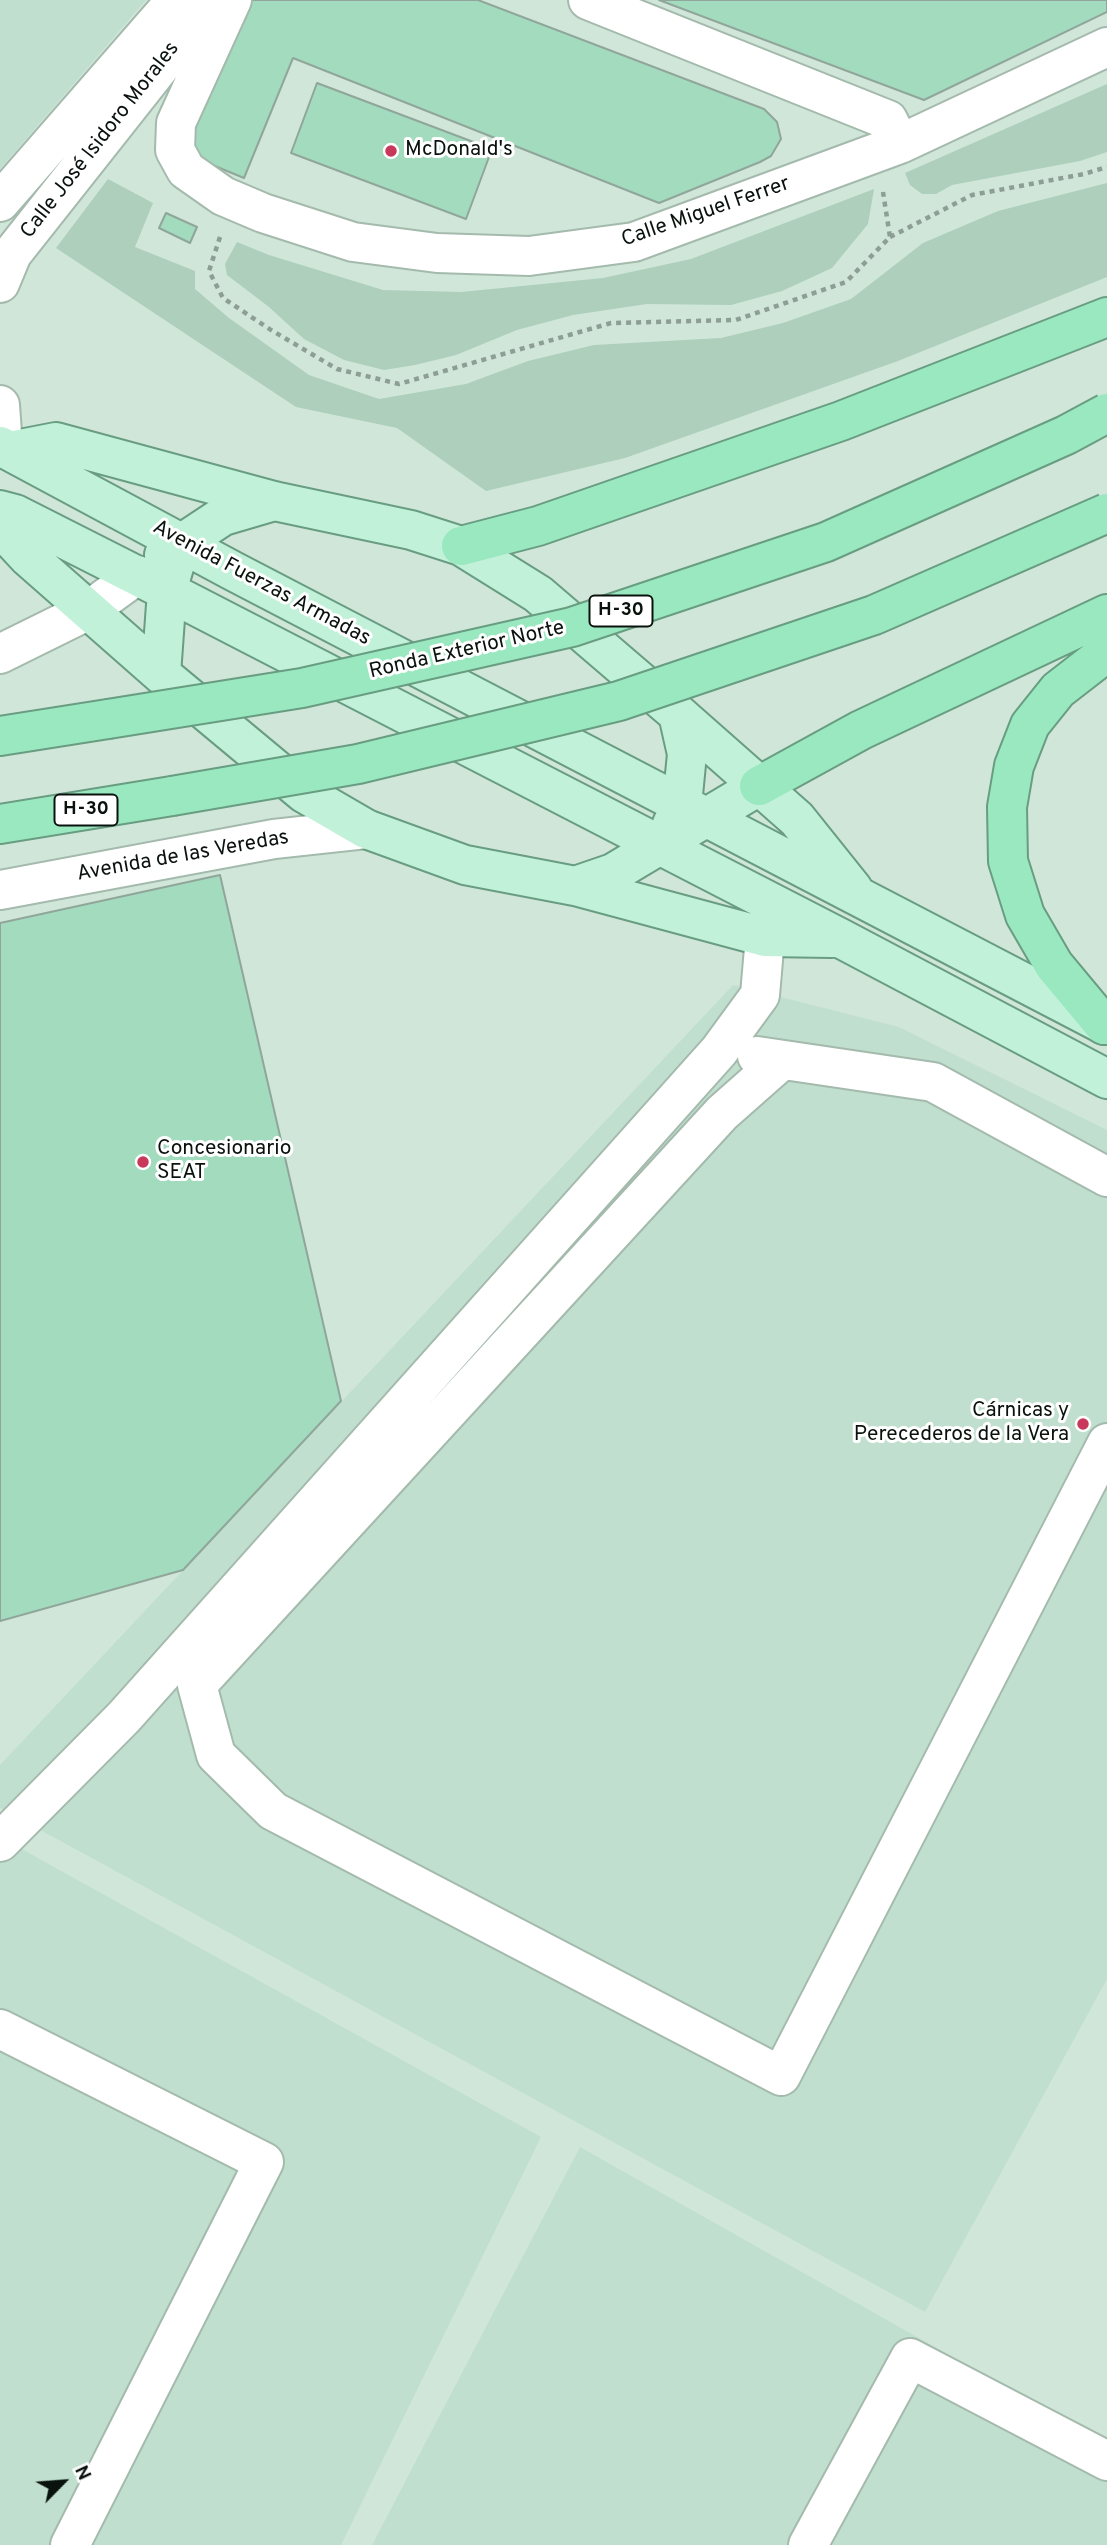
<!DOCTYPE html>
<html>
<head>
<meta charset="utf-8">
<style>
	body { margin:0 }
	#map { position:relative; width:1107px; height:2545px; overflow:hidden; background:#d0e6d9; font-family:Overpass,sans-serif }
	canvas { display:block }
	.north { position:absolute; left:28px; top:2447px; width:70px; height:70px; -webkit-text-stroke:5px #fff; paint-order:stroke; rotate:65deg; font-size:19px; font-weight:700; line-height:28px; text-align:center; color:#0a120e }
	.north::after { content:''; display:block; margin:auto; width:24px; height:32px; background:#0a120e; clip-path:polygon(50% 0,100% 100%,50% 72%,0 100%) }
</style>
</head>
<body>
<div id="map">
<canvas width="1107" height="2545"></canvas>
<div class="north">N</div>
</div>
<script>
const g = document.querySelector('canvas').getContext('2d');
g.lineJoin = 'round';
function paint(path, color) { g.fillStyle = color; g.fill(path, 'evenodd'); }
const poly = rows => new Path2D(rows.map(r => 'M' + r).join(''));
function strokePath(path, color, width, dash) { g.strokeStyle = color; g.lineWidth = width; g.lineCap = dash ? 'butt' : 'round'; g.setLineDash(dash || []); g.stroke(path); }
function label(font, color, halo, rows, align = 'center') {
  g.font = font + ' Overpass,sans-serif'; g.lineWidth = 6; g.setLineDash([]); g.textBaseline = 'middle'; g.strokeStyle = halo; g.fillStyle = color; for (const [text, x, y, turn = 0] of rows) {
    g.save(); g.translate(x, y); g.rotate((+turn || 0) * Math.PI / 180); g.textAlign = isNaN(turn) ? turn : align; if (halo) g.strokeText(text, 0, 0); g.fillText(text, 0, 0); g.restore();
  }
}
const built = poly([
	[0,0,146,0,0,169],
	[733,985,899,1027,1107,1130,1107,1979,925,2312,0,1808,0,1765],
	[0,1837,541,2137,341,2545,0,2545],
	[580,2147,1107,2444,1107,2545,372,2545]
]);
const green = poly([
	[1107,84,1107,152,1080,161,952,185,936,194,922,194,910,185,905,173],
	[108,179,153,203,135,247,195,271,195,289,229,318,309,375,379,399,466,384,528,361,594,345,721,338,783,323,851,299,923,243,998,211,1107,183,1107,277,898,361,625,458,486,491,397,428,296,407,56,248],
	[874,189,868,224,832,268,782,291,731,305,647,304,573,315,517,330,456,355,415,365,384,370,344,360,304,339,269,307,227,275,225,264,237,242,269,255,383,290,461,292,603,278,691,259]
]);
const building = poly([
	[251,0,478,0,764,109,777,122,781,139,771,156,760,162,659,203,293,58,244,178,193,157,189,142,251,0],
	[659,0,1107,0,1107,12,924,100,659,0],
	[317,83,492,149,466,219,291,153,317,83],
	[166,213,197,227,190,243,159,228,166,213],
	[220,875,341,1401,183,1570,0,1621,0,923,220,875]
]);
const path = poly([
	[220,237,209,271,223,298,271,330,337,369,399,384,611,323,736,320,846,282,890,237,883,192],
	[890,237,972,195,1084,174,1107,167]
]);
const minor = poly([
	[232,0,176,123,175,150,186,170,223,196,263,213,353,242,437,253,529,256,634,242,900,144,1107,47],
	[588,0,888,120,900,144],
	[0,202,176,0],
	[0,283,12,254,163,63,205,0],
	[0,405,3,447],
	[0,654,89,610,137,575],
	[0,890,274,839,366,829],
	[757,1056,933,1082,1107,1177],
	[782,1060,722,1113,197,1685,216,1755,273,1811,781,2076,1107,1443],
	[0,1842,124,1717,719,1051,760,995,765,937],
	[0,2029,264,2162,70,2545],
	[808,2545,910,2358,1107,2461]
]);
const major = poly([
	[0,446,233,571,1105,1025],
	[10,451,56,442,274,501,411,530,461,546,538,594,678,714,797,819,853,889],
	[0,510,15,514,167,591,840,938,1107,1079],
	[0,527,28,557,161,674,304,793,366,829,465,865,575,886,765,937,832,938],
	[164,555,223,516,274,501],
	[161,674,167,591,174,567],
	[672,824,682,805,687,754,678,714],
	[575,886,613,873,759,786]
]);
const highway = poly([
	[461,546,538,526,841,421,1107,317],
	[0,736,108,719],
	[759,786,861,730,1107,614],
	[0,824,172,796],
	[1104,1025,1054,965,1025,915,1008,861,1007,807,1014,766,1030,725,1058,690,1107,652]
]);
const highwayBridge = poly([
	[108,719,302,688,572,627,826,542,1066,435,1107,413],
	[172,796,358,764,619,701,874,615,1107,513]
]);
const markers = [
	[391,151,7,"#c8385b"],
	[143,1162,7,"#c8385b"],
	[1083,1424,7,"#c8385b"]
];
const shields = [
	[621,611,63],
	[86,810,63]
];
const shieldNames = [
	["H-30",621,611],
	["H-30",86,810]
];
const streetNames = [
	["Calle José Isidoro Morales",101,141,-52],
	["Calle Miguel Ferrer",706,213,-19],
	["Avenida Fuerzas Armadas",261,584,28],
	["Ronda Exterior Norte",467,651,-13],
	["Avenida de las Veredas",183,857,-10]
];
const poiNames = [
	["McDonald's",405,151],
	["Concesionario",157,1150],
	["SEAT",157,1174],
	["Cárnicas y",1069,1412,"right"],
	["Perecederos de la Vera",1069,1436,"right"]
];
paint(built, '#c0dfce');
paint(green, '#adcfbc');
paint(building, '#a2dbbd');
strokePath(building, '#90a69a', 2);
strokePath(minor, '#a4baad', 42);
strokePath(major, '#689d82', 42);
strokePath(highway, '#689d82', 42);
strokePath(path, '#8d9e94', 4.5, [5, 5]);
strokePath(minor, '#fff', 38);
strokePath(major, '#c2f1d9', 38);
strokePath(highway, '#9ae8c0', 38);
strokePath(highwayBridge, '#689d82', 42, []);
strokePath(highwayBridge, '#9ae8c0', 38);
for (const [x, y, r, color] of markers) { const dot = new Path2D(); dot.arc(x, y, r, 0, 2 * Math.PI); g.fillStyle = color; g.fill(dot); strokePath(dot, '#fff', 2.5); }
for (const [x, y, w] of shields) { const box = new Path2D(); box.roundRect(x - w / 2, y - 15.5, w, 31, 5); g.fillStyle = '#fff'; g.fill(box); strokePath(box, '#0a120e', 2); }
label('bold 19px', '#0a120e', null, shieldNames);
label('21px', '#0a120e', '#fff', streetNames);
label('21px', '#0a120e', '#fff', poiNames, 'left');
</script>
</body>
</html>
